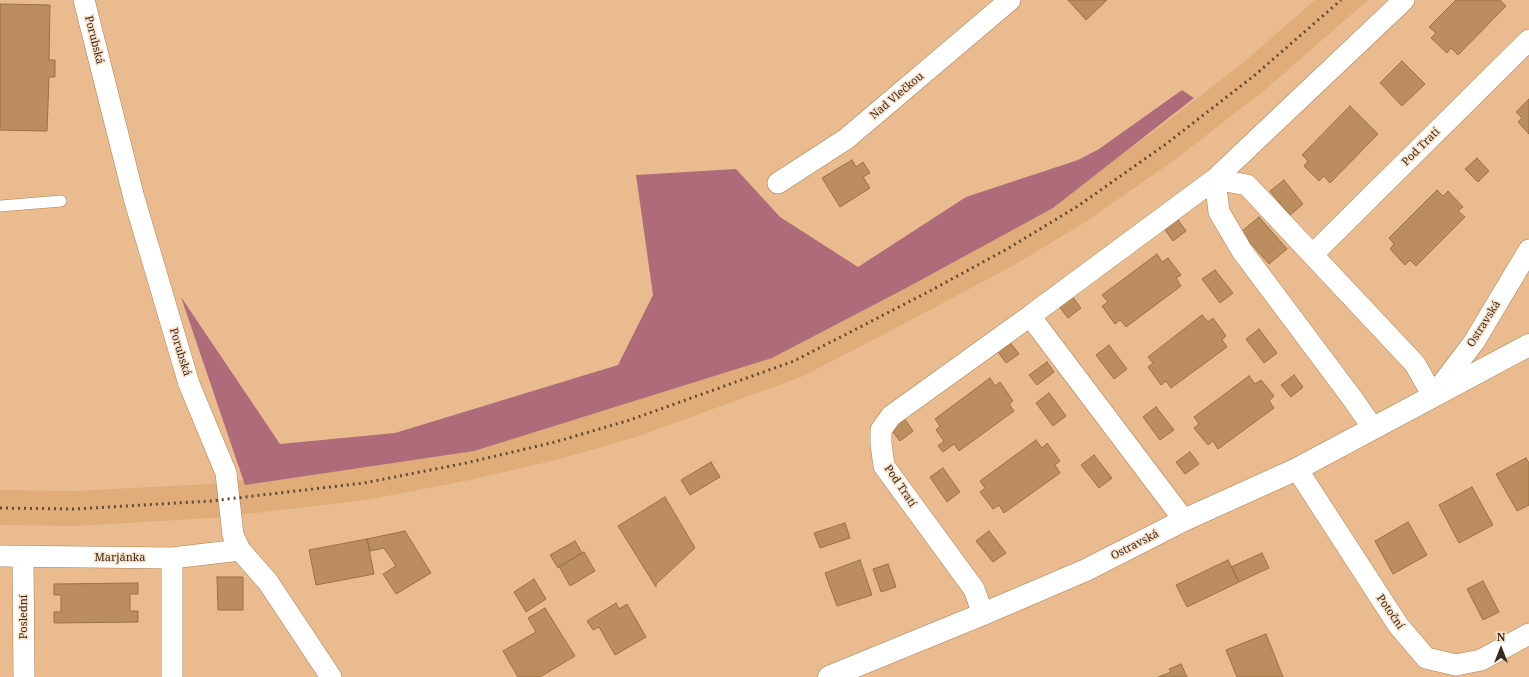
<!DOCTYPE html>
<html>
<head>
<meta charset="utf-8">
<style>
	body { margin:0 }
	#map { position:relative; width:1529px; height:677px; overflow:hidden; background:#e9bb8e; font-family:"Noto Serif",serif }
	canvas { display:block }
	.north { position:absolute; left:1481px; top:629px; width:40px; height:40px; -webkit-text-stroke:3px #f8e1ca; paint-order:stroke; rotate:0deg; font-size:11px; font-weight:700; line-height:16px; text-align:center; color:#3c2a18 }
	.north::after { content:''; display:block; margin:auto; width:14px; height:18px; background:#3c2a18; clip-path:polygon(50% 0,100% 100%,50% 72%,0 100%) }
</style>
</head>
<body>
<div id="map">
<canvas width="1529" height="677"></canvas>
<div class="north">N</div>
</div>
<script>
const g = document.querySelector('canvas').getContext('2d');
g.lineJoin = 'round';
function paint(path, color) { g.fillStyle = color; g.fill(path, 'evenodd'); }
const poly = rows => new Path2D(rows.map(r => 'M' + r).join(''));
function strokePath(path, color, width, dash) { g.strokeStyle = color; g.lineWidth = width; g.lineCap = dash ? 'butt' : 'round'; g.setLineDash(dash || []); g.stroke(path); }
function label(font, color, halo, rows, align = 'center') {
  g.font = font + ' "Noto Serif",serif'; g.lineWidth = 3; g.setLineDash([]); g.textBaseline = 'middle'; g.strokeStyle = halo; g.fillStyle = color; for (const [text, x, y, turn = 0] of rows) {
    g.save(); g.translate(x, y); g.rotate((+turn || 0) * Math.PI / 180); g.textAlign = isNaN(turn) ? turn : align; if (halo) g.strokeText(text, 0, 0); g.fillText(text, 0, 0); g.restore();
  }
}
const built = poly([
	[1315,0,1368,0,1266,89,1177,158,1087,221,1016,264,875,339,801,377,636,437,560,459,470,480,366,500,212,518,75,526,0,525,0,490,75,491,209,484,361,466,1068,192,1156,130,1244,62]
]);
const forest = poly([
	[1182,90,1194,98,1053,208,908,287,772,358,474,451,245,485,181,297,280,444,395,433,618,365,653,295,636,175,736,169,780,217,858,267,966,197,1078,160,1099,149]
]);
const building = poly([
	[1068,0,1107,0,1086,20,1068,0],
	[1456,0,1500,0,1506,6,1458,55,1451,48,1447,53,1431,38,1436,33,1429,27,1456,0],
	[0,4,50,5,49,60,55,60,55,77,49,77,47,131,0,130,0,4],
	[1402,61,1425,84,1402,106,1380,83,1402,61],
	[1529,99,1529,134,1518,122,1522,118,1516,112,1529,99],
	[1350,106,1378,134,1330,183,1324,176,1319,181,1304,166,1308,161,1302,155,1350,106],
	[1477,158,1489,171,1478,182,1465,169,1477,158],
	[852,160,856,167,863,162,870,173,863,177,870,188,840,207,822,178,852,160],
	[1284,180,1303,204,1290,215,1270,191,1284,180],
	[1437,190,1443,196,1448,191,1463,207,1458,211,1465,217,1416,266,1410,260,1405,265,1390,249,1394,244,1389,238,1437,190],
	[1176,217,1186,231,1173,241,1163,227,1176,217],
	[1259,217,1287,249,1269,264,1241,232,1259,217],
	[1157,254,1162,262,1168,258,1181,275,1176,278,1181,286,1126,327,1120,320,1115,324,1102,306,1108,302,1102,295,1157,254],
	[1215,270,1233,293,1220,303,1202,279,1215,270],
	[1071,295,1081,308,1068,318,1058,305,1071,295],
	[1202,315,1208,322,1213,318,1226,336,1222,340,1227,347,1171,388,1166,381,1161,385,1148,367,1153,363,1148,357,1202,315],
	[1259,329,1277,353,1264,363,1246,339,1259,329],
	[1008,340,1019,354,1006,363,996,349,1008,340],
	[1109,345,1127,369,1114,379,1096,355,1109,345],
	[1047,362,1054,372,1037,385,1029,375,1047,362],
	[1294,375,1303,387,1291,397,1281,385,1294,375],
	[1249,376,1255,384,1261,380,1274,396,1269,401,1274,408,1218,449,1213,441,1208,445,1194,428,1199,424,1194,417,1249,376],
	[990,378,995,386,1000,382,1013,401,1009,404,1014,411,959,451,954,444,943,452,938,446,944,441,936,430,940,426,935,419,990,378],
	[1049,393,1066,416,1053,426,1036,403,1049,393],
	[1156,407,1174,430,1160,440,1143,417,1156,407],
	[904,418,913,431,900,441,890,428,904,418],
	[1036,440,1042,448,1047,443,1060,461,1055,465,1060,473,1004,513,999,505,993,509,980,492,985,488,980,481,1036,440],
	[1190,452,1199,464,1185,474,1176,462,1190,452],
	[1094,455,1112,478,1099,488,1081,465,1094,455],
	[1526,458,1529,463,1529,505,1517,511,1496,474,1526,458],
	[711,462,720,477,690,495,681,480,711,462],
	[943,468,960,492,947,502,930,477,943,468],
	[1472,487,1493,525,1459,543,1439,505,1472,487],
	[665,497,695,548,656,584,656,587,618,526,665,497],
	[1408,522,1427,555,1393,574,1375,541,1408,522],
	[845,523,850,538,820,548,814,533,845,523],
	[405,531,431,573,396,594,383,574,396,566,384,548,370,551,367,539,405,531],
	[989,531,1006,553,993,562,976,541,989,531],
	[367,539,374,574,316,585,309,550,367,539],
	[575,541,582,553,558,568,550,555,575,541],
	[584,552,595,571,570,586,559,566,584,552],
	[1262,553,1269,568,1239,582,1231,567,1262,553],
	[860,560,872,595,837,606,825,573,860,560],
	[1228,560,1239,582,1187,607,1176,585,1228,560],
	[888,564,896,587,881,592,873,569,888,564],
	[217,577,243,577,243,610,218,610,217,577],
	[534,579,546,599,526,612,514,592,534,579],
	[1483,581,1499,612,1483,620,1467,589,1483,581],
	[138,583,138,594,130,594,130,611,138,611,138,622,54,623,54,612,61,612,61,595,54,595,54,584,138,583],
	[616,603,619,609,627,604,646,637,615,655,599,627,593,630,587,621,616,603],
	[545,608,575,656,540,677,518,677,503,651,536,632,528,618,545,608],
	[1266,634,1283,677,1237,677,1226,650,1266,634],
	[1181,664,1187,677,1158,677,1171,672,1169,669,1181,664]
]);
const service = poly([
	[0,206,61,201]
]);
const minor = poly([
	[84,0,134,198,189,384,226,473,233,535,240,550,268,582,331,677],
	[1404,0,1215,179,1247,185,1415,364,1433,396,1474,342,1529,250],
	[778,183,846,139,1010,0],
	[1313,254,1529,40],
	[1297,469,1398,625,1426,658,1456,665,1481,660,1529,634],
	[1184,520,1030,316,1215,179,1219,212,1242,251,1352,398,1373,428],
	[0,556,172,558,240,550],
	[23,557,24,677],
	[172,558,172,677],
	[983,614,974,589,884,466,881,444,881,430,891,416,1030,316]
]);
const primary = poly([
	[829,677,983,614,1086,570,1184,520,1297,469,1529,345]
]);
const rail = poly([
	[0,508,75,509,211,501,364,483,466,463,555,442,630,420,794,361,928,292,1007,249,1078,206,1166,144,1255,75,1341,0]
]);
const streetNames = [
	["Porubská",94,40,76],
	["Nad Vlečkou",897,96,-40],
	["Pod Tratí",1421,147,-45],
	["Ostravská",1484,324,-58],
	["Porubská",180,352,73],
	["Pod Tratí",900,486,56],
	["Ostravská",1135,545,-27],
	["Marjánka",120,558],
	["Potoční",1390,612,55],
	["Poslední",24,617,-90]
];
paint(built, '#e0ad7a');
paint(forest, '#ae6c7b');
paint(building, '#bc8d5e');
strokePath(building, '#9b7146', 1);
strokePath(service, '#ac8155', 12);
strokePath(minor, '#ac8155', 22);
strokePath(primary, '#ac8155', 23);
strokePath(service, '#fff', 11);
strokePath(minor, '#fff', 21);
strokePath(primary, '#fff', 22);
strokePath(rail, '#634b33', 3, [2, 4]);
label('11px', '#3c2a18', '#f8e1ca', streetNames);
</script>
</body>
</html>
